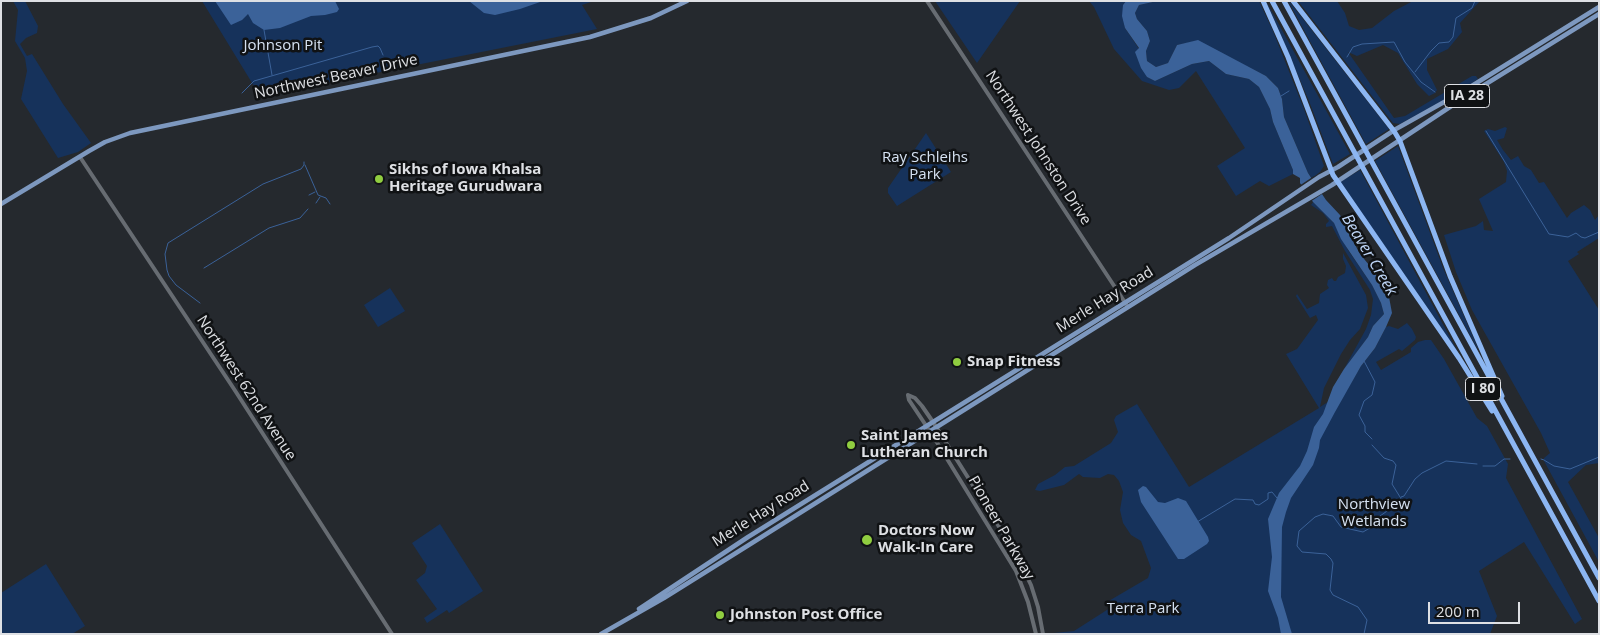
<!DOCTYPE html>
<html>
<head>
<meta charset="utf-8">
<style>
	body { margin:0 }
	#map { position:relative; width:1600px; height:635px; overflow:hidden; background:#25292e; font-family:"Open Sans",sans-serif }
	canvas { display:block }
	.frame { position:absolute; inset:0; border:2px solid #dee0e4; pointer-events:none }
	.scale { position:absolute; left:1428px; top:602px; width:92px; height:22px; box-sizing:border-box; border:2px solid #dee0e4; border-top:0; padding-left:6px; font-size:15px; line-height:18px; white-space:nowrap; color:#dee0e4; -webkit-text-stroke:4px #101214; paint-order:stroke }
</style>
</head>
<body>
<div id="map">
<canvas width="1600" height="635"></canvas>
<div class="frame"></div>
<div class="scale">200 m</div>
</div>
<script>
const g = document.querySelector('canvas').getContext('2d');
g.lineJoin = 'round';
function paint(path, color) { g.fillStyle = color; g.fill(path, 'evenodd'); }
const poly = rows => new Path2D(rows.map(r => 'M' + r).join(''));
function strokePath(path, color, width, dash) { g.strokeStyle = color; g.lineWidth = width; g.lineCap = dash ? 'butt' : 'round'; g.setLineDash(dash || []); g.stroke(path); }
function label(font, color, halo, rows, align = 'center') {
  g.font = font + ' "Open Sans",sans-serif'; g.lineWidth = 5; g.setLineDash([]); g.textBaseline = 'middle'; g.strokeStyle = halo; g.fillStyle = color; for (const [text, x, y, turn = 0] of rows) {
    g.save(); g.translate(x, y); g.rotate((+turn || 0) * Math.PI / 180); g.textAlign = isNaN(turn) ? turn : align; if (halo) g.strokeText(text, 0, 0); g.fillText(text, 0, 0); g.restore();
  }
}
const green = poly([
	[13,1,25,1,38,26,37,33,26,38,20,44,27,56,32,54,63,104,91,143,78,152,58,158,21,99,27,71,25,58,15,41,18,10],
	[202,1,594,1,582,5,597,29,260,96],
	[935,1,1020,1,977,63],
	[1089,1,1126,1,1123,5,1125,28,1139,49,1147,77,1155,81,1192,64,1209,61,1226,74,1249,79,1259,87,1270,109,1273,122,1293,170,1293,174,1269,186,1260,181,1236,196,1217,166,1245,148,1196,71,1179,88,1169,90,1142,81,1114,49,1094,7],
	[1173,1,1259,1,1273,31,1304,109,1324,166,1320,172,1312,178,1308,173,1284,117,1282,99,1278,88,1266,76,1197,41,1177,45,1168,63,1156,67,1147,61,1146,51,1150,41,1147,31,1137,19,1135,13,1139,5,1153,2],
	[1266,1,1350,154,1333,164,1309,101],
	[1288,1,1289,1,1389,129,1366,144],
	[1298,1,1337,1,1345,13,1349,26,1359,30,1372,28,1394,11,1413,1,1480,1,1460,23,1462,32,1448,49,1427,59,1427,70,1437,90,1435,93,1429,96,1417,84,1398,53,1383,45,1357,56,1348,52,1394,118,1405,116,1472,76,1476,76,1478,79,1459,92,1400,124,1393,123],
	[1505,127,1507,128,1504,138,1497,140,1503,150,1511,160,1518,156,1524,166,1531,170,1539,183,1544,182,1567,218,1571,213,1584,205,1590,210,1595,220,1599,215,1599,238,1577,252,1579,254,1568,261,1599,310,1599,463,1586,465,1568,482,1599,538,1599,562,1544,461,1544,458,1550,453,1541,433,1472,310,1456,272,1444,235,1476,226,1483,221,1484,230,1493,231,1479,199,1506,182,1507,171,1504,162,1484,131,1488,129,1495,131],
	[926,133,951,172,897,206,888,193,888,188],
	[1398,146,1443,268,1478,348,1477,348,1375,161],
	[1360,170,1460,356,1340,182],
	[1313,202,1334,223,1348,250,1372,285,1381,303,1384,314,1373,326,1368,337,1344,369,1366,329,1371,315,1373,299,1370,290,1345,251,1332,226,1326,227,1326,224,1329,221,1323,213,1311,205],
	[1343,253,1366,295,1368,308,1360,329,1350,340,1341,354,1324,388,1320,407,1347,390,1361,366,1375,348,1386,327,1389,326,1398,329,1407,323,1412,329,1416,337,1415,340,1402,351,1399,349,1376,362,1381,370,1411,352,1411,348,1418,342,1425,340,1431,340,1444,359,1477,418,1487,426,1508,464,1506,478,1582,619,1575,624,1524,542,1479,571,1497,616,1490,634,1044,634,1074,631,1110,608,1107,602,1148,578,1151,568,1141,541,1131,535,1123,523,1120,510,1123,492,1119,481,1114,475,1108,474,1100,478,1083,477,1079,474,1064,485,1040,491,1035,490,1038,484,1055,475,1065,467,1074,466,1111,443,1118,432,1114,420,1116,416,1137,404,1189,487,1319,408,1286,354,1297,349,1318,320,1316,315,1310,318,1296,296,1297,294,1307,309,1319,303,1320,294,1329,288,1327,285,1328,280,1332,278,1334,281,1336,281,1338,277,1345,273,1346,266,1343,259],
	[390,288,405,311,378,327,364,305],
	[440,524,483,591,449,613,447,610,427,623,424,618,437,609,416,580,425,573,427,566,412,543],
	[46,564,85,626,72,634,1,634,1,593]
]);
const water = poly([
	[215,1,335,1,339,9,337,12,325,15,311,16,280,28,264,30,253,23,248,14,242,20,231,25],
	[469,1,543,1,520,9,495,15,484,13],
	[1126,1,1173,1,1153,2,1139,5,1135,13,1137,19,1147,31,1150,41,1146,51,1147,61,1156,67,1168,63,1177,45,1198,40,1266,76,1278,88,1282,99,1284,117,1308,173,1326,200,1340,215,1348,227,1353,241,1360,254,1374,271,1389,297,1392,313,1386,327,1375,348,1361,366,1335,412,1320,440,1319,448,1313,465,1291,498,1286,512,1282,527,1281,597,1292,634,1281,634,1278,618,1268,591,1272,557,1268,519,1279,493,1300,466,1307,451,1314,427,1323,414,1333,387,1344,369,1368,337,1373,326,1384,314,1381,303,1372,285,1341,239,1334,223,1313,202,1300,183,1300,178,1293,174,1293,170,1273,122,1270,109,1259,87,1249,79,1226,74,1209,61,1192,64,1155,81,1147,77,1141,68,1135,52,1139,48,1125,28,1122,16,1123,5],
	[1143,486,1146,487,1158,502,1165,503,1178,498,1186,501,1208,537,1209,541,1207,544,1184,559,1178,559,1141,502,1138,490]
]);
const pier = poly([
	[1314,176,1325,192,1310,202,1299,186]
]);
const stream = poly([
	[264,30,272,75],
	[1347,57,1353,47,1362,44,1394,42,1405,62,1421,82,1435,92],
	[1415,72,1431,51,1439,43,1449,42,1453,37,1456,18,1472,8,1475,1],
	[242,93,254,81,372,47,378,46,380,48,383,55],
	[1281,96,1289,91],
	[1486,131,1549,234,1568,237,1576,233,1581,237,1585,238,1599,232],
	[305,165,318,195,326,198,330,204],
	[309,195,315,192],
	[316,203,320,197],
	[204,268,269,228,300,218,308,209],
	[200,303,176,285,169,276,167,270,165,254,168,243,263,184,301,169,304,165,304,162],
	[1364,361,1375,382,1372,395,1364,401,1359,415,1365,426,1365,432,1372,439],
	[1372,445,1384,458,1393,461,1396,465,1392,484,1400,497],
	[1541,459,1544,460,1554,466,1570,469,1599,457],
	[1483,466,1495,466,1504,459,1510,459],
	[1197,522,1235,499,1253,500,1255,504,1259,505,1268,499,1268,493,1272,492,1277,498,1280,498],
	[1364,634,1367,620,1358,607,1333,595,1330,590,1333,563,1331,559,1326,554,1302,552,1297,546,1299,531,1315,517,1323,514,1333,516,1341,527,1363,532,1375,525,1380,516,1390,509,1397,507,1401,497,1404,496,1415,479,1422,473,1446,461,1477,464]
]);
const minor = poly([
	[927,1,1126,304],
	[80,157,234,389,392,634],
	[908,395,915,398,922,406,933,422,1015,552,1031,585,1038,607,1043,634],
	[908,395,909,400,933,436,1016,571,1028,602,1036,634]
]);
const major = poly([
	[1,204,89,151,105,142,130,133,590,37,651,18,687,1],
	[639,609,748,537,1229,238,1319,177,1338,167,1396,129,1462,92,1599,7],
	[601,634,664,598,752,543,1195,265,1332,185,1465,97,1599,14]
]);
const highway = poly([
	[1263,1,1288,57,1333,175,1459,358,1492,411],
	[1272,1,1599,601],
	[1284,1,1599,578],
	[1293,1,1394,131,1400,141,1450,276,1502,396]
]);
const markers = [
	[379,179,5,"#90cd40"],
	[957,362,5,"#90cd40"],
	[851,445,5,"#90cd40"],
	[867,540,6,"#90cd40"],
	[720,615,5,"#90cd40"]
];
const shields = [
	[1467,96,45],
	[1483,389,35]
];
const shieldNames = [
	["IA 28",1467,96],
	["I 80",1483,389]
];
const parkNames = [
	["Johnson Pit",283,46],
	["Ray Schleihs",925,158],
	["Park",925,175],
	["Northview",1374,505],
	["Wetlands",1374,522],
	["Terra Park",1143,609]
];
const streetNames = [
	["Northwest Beaver Drive",336,77,-12],
	["Northwest Johnston Drive",1038,148,57],
	["Merle Hay Road",1105,300,-32],
	["Northwest 62nd Avenue",246,388,57],
	["Merle Hay Road",761,514,-32],
	["Pioneer Parkway",1001,528,60]
];
const poiNames = [
	["Sikhs of Iowa Khalsa",389,170],
	["Heritage Gurudwara",389,187],
	["Snap Fitness",967,362],
	["Saint James",861,436],
	["Lutheran Church",861,453],
	["Doctors Now",878,531],
	["Walk-In Care",878,548],
	["Johnston Post Office",730,615]
];
const waterNames = [
	["Beaver Creek",1369,255,59]
];
paint(green, '#16325b');
paint(water, '#3b6299');
paint(pier, '#25292e');
strokePath(stream, '#3b6299', 1);
strokePath(minor, '#676c72', 4);
strokePath(major, '#7d98bf', 4.5);
strokePath(highway, '#8cb6f2', 5);
for (const [x, y, r, color] of markers) { const dot = new Path2D(); dot.arc(x, y, r, 0, 2 * Math.PI); g.fillStyle = color; g.fill(dot); strokePath(dot, '#101214', 2); }
for (const [x, y, w] of shields) { const box = new Path2D(); box.roundRect(x - w / 2, y - 11.5, w, 23, 4); g.fillStyle = '#101214'; g.fill(box); strokePath(box, '#dee0e4', 1); }
label('bold 14px', '#dee0e4', null, shieldNames);
label('15px', '#d6e2f2', '#101214', parkNames);
label('15px', '#dee0e4', '#101214', streetNames);
label('bold 15px', '#dee0e4', '#101214', poiNames, 'left');
label('italic 16px', '#bfd6f7', '#101214', waterNames);
</script>
</body>
</html>
